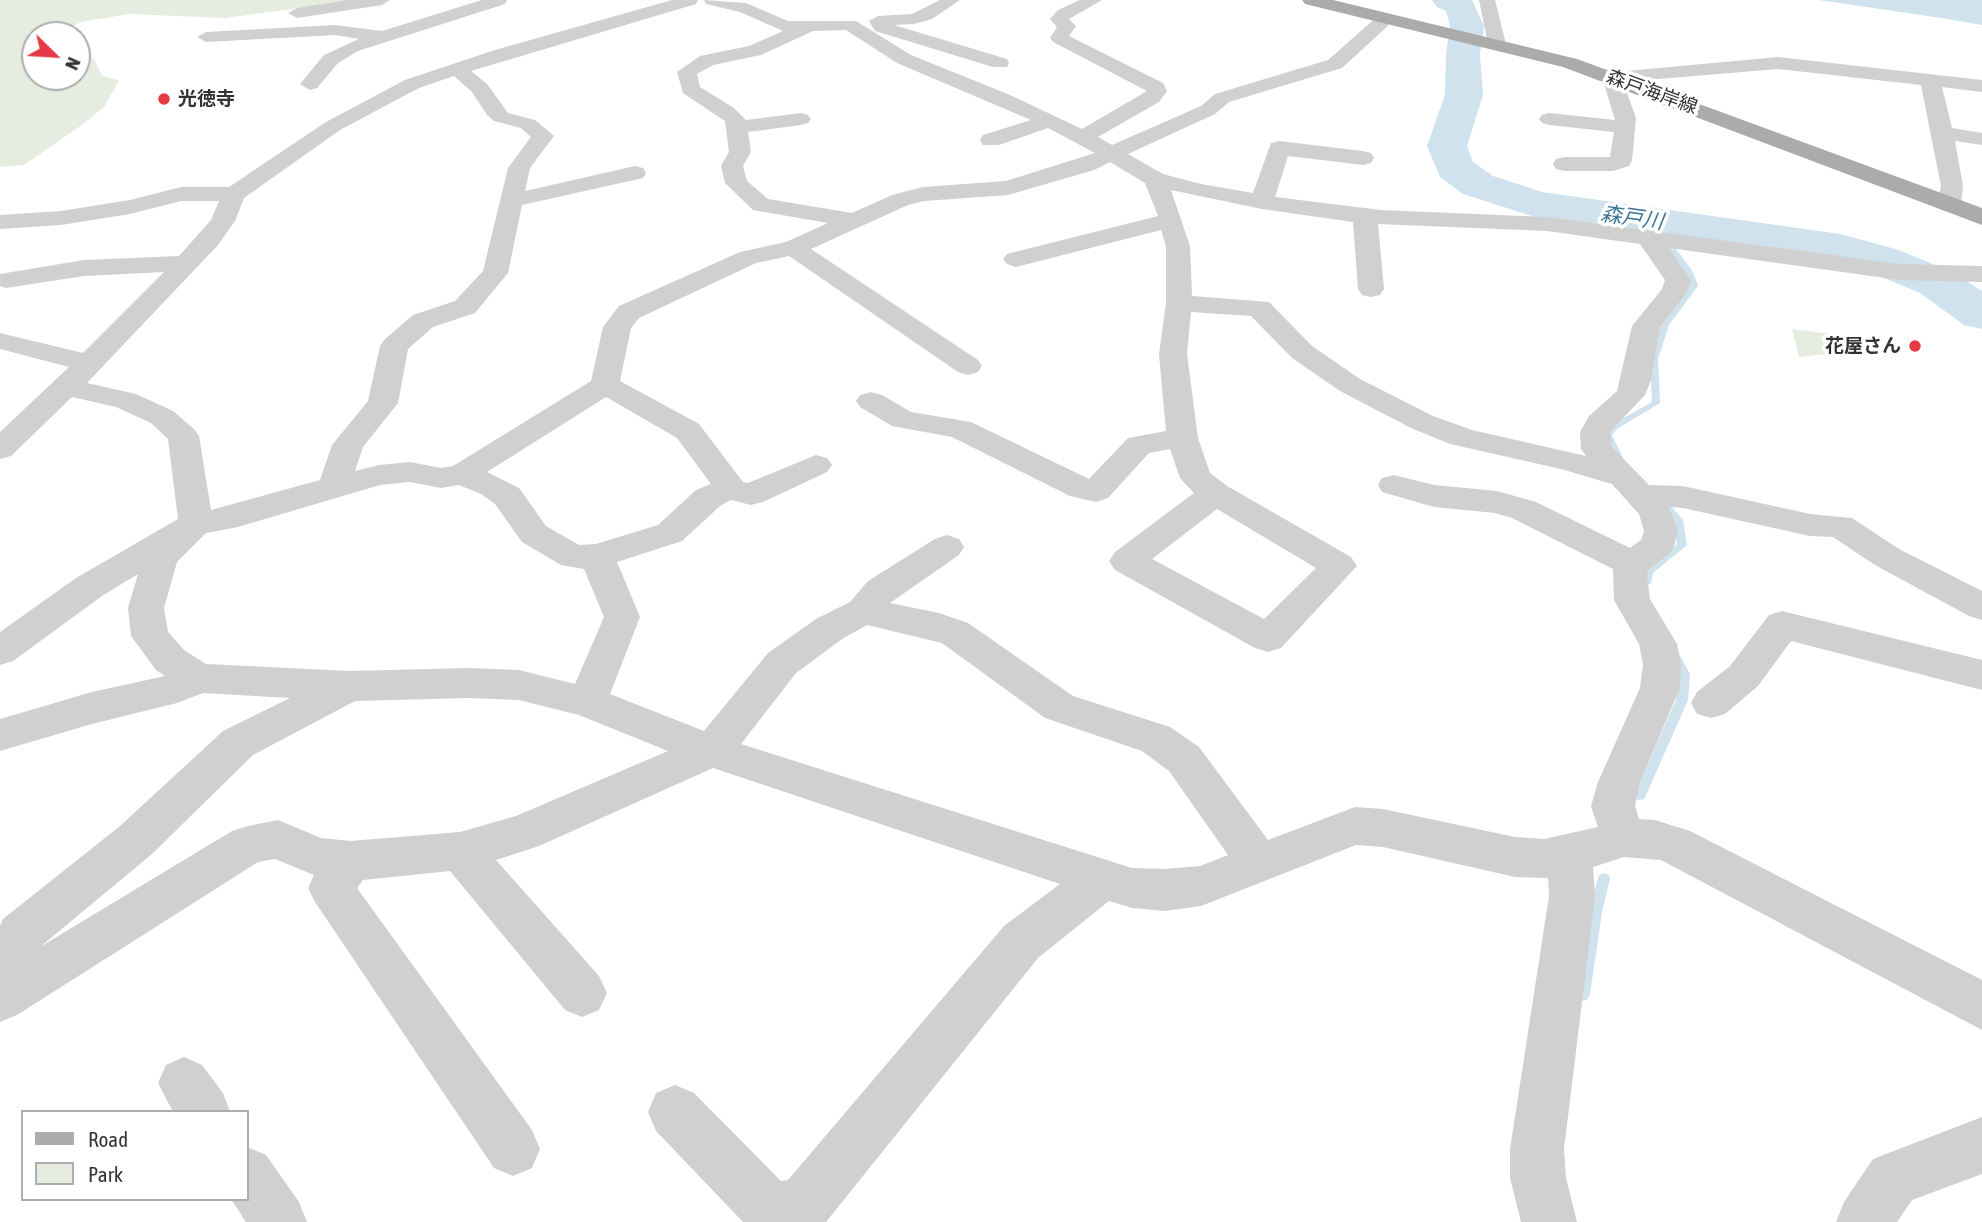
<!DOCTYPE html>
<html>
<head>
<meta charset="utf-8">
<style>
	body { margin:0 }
	#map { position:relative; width:1982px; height:1222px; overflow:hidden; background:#fff; font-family:"Asap Condensed",sans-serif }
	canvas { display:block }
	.legend { position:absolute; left:21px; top:1110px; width:228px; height:91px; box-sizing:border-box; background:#fff; border:2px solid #adadad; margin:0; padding:9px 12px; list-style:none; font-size:21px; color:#333 }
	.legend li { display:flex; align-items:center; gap:14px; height:35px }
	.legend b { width:35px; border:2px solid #adadad }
	.north { position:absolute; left:21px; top:21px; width:70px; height:70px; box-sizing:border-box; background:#fff; border:2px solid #adadad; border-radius:50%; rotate:114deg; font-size:19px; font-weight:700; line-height:28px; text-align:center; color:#333 }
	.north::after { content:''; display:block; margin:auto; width:24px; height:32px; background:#e63946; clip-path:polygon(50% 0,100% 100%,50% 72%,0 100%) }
</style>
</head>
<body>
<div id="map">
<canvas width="1982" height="1222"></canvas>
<ul class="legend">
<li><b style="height:9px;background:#ababab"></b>Road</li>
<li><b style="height:19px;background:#e6ecdf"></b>Park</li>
</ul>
<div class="north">N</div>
</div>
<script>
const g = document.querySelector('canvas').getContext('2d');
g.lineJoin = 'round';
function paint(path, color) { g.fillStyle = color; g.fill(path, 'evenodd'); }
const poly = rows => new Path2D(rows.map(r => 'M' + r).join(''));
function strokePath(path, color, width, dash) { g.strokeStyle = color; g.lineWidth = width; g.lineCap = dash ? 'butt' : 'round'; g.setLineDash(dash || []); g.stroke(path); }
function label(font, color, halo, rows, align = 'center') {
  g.font = font + ' "Asap Condensed","Noto Sans JP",sans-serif'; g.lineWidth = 7; g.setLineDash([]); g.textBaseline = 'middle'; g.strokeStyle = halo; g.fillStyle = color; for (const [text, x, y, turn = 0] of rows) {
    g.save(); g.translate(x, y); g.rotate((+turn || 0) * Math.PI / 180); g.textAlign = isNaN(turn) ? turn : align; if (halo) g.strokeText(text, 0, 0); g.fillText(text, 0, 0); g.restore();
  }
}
const green = poly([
	[0,0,359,0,225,18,129,14,81,22,54,35,35,35,35,77,77,77,77,56,94,59,102,76,119,80,105,106,82,125,24,165,0,167],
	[1792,329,1832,334,1839,341,1826,354,1799,357]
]);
const water = poly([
	[1819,0,1982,0,1982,25,1941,18]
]);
const stream = poly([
	[1637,219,1641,219,1677,250,1693,272,1698,286,1669,325,1658,359,1660,403,1617,429,1612,435,1624,460,1619,463,1614,460,1604,435,1611,425,1652,402,1650,359,1661,325,1690,286,1685,272,1671,254,1637,221,1637,219],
	[1661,497,1664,498,1683,520,1687,545,1653,573,1651,583,1646,587,1641,583,1644,569,1677,544,1673,521,1656,500,1661,497],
	[1674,651,1678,652,1690,674,1688,700,1646,795,1644,799,1640,800,1636,799,1634,795,1676,700,1678,674,1669,655,1670,652,1674,651],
	[1604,873,1609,875,1610,879,1602,912,1590,994,1588,999,1583,1001,1578,999,1576,994,1588,912,1598,879,1599,875,1604,873]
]);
const river = poly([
	[1432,0,1472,0,1484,26,1480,54,1483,95,1467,146,1473,162,1493,176,1542,192,1840,234,1899,250,1954,273,1982,291,1982,329,1964,325,1920,293,1865,270,1835,261,1535,217,1463,194,1440,177,1427,146,1445,95,1446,54,1450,26,1446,11,1437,7,1432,0]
]);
const minor = poly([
	[348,0,390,0,382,5,297,18,288,13,297,8,348,0],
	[482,0,507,0,505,4,358,51,338,63,317,88,310,90,300,84,324,55,359,39,335,35,206,42,197,37,206,32,335,25,382,31,482,0],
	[672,0,698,0,696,4,471,71,487,84,508,113,535,120,554,136,530,168,525,191,635,166,643,168,646,173,643,178,522,205,508,273,475,313,433,327,408,349,398,403,363,447,355,471,379,465,410,462,441,468,453,466,591,381,603,327,619,306,740,252,786,242,828,223,753,210,725,183,721,166,729,152,725,121,683,93,677,72,700,56,749,46,783,31,740,12,706,4,704,0,746,3,788,21,856,21,911,55,1010,95,1082,129,1147,91,1053,42,1050,38,1057,27,1050,19,1058,10,1080,0,1102,0,1069,19,1076,26,1069,36,1163,83,1167,91,1159,102,1098,137,1112,145,1201,106,1215,94,1328,60,1379,15,1385,14,1394,19,1391,23,1342,68,1229,102,1215,114,1128,154,1163,174,1201,184,1253,193,1271,143,1279,141,1363,151,1371,153,1374,158,1371,163,1363,165,1288,156,1275,197,1381,210,1547,217,1900,264,1982,266,1982,282,1900,280,1669,248,1691,280,1688,291,1660,327,1651,380,1645,395,1610,432,1612,447,1649,485,1683,486,1810,514,1852,518,1899,549,1982,591,1982,620,1969,616,1875,565,1833,537,1810,536,1683,508,1669,507,1678,531,1674,546,1669,554,1648,570,1647,576,1650,599,1677,644,1681,664,1680,688,1640,782,1635,806,1639,819,1655,820,1690,831,1982,980,1982,1030,1661,860,1624,857,1593,867,1595,896,1564,1149,1566,1178,1577,1222,1521,1222,1510,1178,1510,1149,1549,896,1548,878,1515,877,1383,847,1356,845,1201,906,1165,911,1132,908,1109,901,1038,958,826,1222,743,1222,656,1131,648,1112,656,1093,675,1085,694,1093,781,1181,788,1180,1004,926,1060,884,713,768,539,846,496,860,599,976,607,993,599,1010,582,1017,565,1010,450,871,363,880,357,888,532,1130,540,1149,532,1168,513,1176,494,1168,315,902,308,888,314,875,275,859,258,862,17,1015,0,1022,0,926,3,919,120,826,223,731,290,698,203,693,177,703,92,724,0,751,0,719,92,692,165,676,156,670,131,636,128,608,138,574,102,596,13,661,0,665,0,632,76,578,178,519,168,439,151,423,116,407,72,397,11,456,0,459,0,432,69,367,0,349,0,333,83,353,164,272,84,276,6,288,0,286,0,274,84,260,179,256,211,220,219,201,181,201,130,214,61,225,0,229,0,215,61,211,130,200,181,187,229,187,326,122,405,80,495,50,672,0],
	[846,30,897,63,1031,120,983,135,980,140,983,145,999,145,1048,128,1095,153,1006,181,923,187,892,195,852,213,768,199,747,181,743,166,751,152,748,132,801,125,808,123,811,119,808,115,801,113,746,120,734,108,700,87,697,74,713,65,761,55,813,31,846,30],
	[454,76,472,92,487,115,494,121,521,128,531,137,508,168,483,271,455,301,413,315,384,340,380,346,368,401,332,445,320,480,211,510,199,436,194,429,173,411,136,394,87,383,218,245,235,221,244,198,340,130,419,88,454,76],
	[1110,162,1145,183,1158,216,1007,254,1003,259,1007,264,1016,267,1161,230,1166,246,1166,303,1159,354,1166,431,1128,438,1089,479,971,422,911,412,882,395,871,392,860,395,856,401,860,407,892,426,952,437,1070,496,1096,502,1108,498,1149,453,1170,449,1180,478,1194,493,1115,552,1109,561,1115,570,1255,648,1268,652,1281,648,1357,566,1351,557,1227,486,1210,473,1198,438,1187,354,1191,312,1251,316,1292,358,1340,391,1411,428,1450,444,1561,469,1612,484,1639,514,1644,531,1641,540,1630,548,1536,502,1497,491,1434,485,1394,475,1382,478,1378,485,1382,492,1434,507,1495,513,1512,518,1613,569,1614,600,1639,644,1643,664,1640,688,1598,782,1591,806,1598,827,1544,839,1515,837,1383,809,1355,807,1268,840,1199,747,1170,727,1073,696,968,623,939,613,890,603,959,555,964,547,959,539,947,535,935,539,868,581,850,602,816,619,768,653,704,731,610,694,640,617,617,562,682,541,720,506,731,500,751,505,763,502,827,472,832,465,827,458,816,455,748,483,743,482,699,424,620,381,631,328,639,318,756,263,789,256,958,372,968,375,978,372,982,366,978,360,811,249,908,205,924,201,1008,195,1094,170,1110,162],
	[1171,190,1262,209,1353,222,1358,289,1362,295,1371,297,1380,295,1384,289,1378,224,1547,231,1640,244,1665,280,1662,289,1632,326,1617,391,1589,416,1580,432,1581,449,1586,456,1472,430,1433,416,1360,379,1312,346,1269,302,1192,296,1190,246,1171,190],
	[606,397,677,438,711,484,696,490,658,525,596,544,579,545,546,526,519,488,487,472,606,397],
	[410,482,441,488,459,485,481,494,495,504,522,542,561,565,584,569,604,617,575,684,519,670,469,668,350,671,206,664,184,650,168,632,164,608,177,562,206,533,238,527,380,485,410,482],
	[1217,509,1316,568,1264,619,1152,559,1217,509],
	[867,625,942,643,1045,718,1142,751,1169,771,1228,855,1200,866,1165,869,1132,868,741,744,796,673,842,639,867,625],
	[469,698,519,700,579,715,668,751,516,816,460,832,350,841,321,838,278,820,248,826,232,831,40,947,152,854,253,755,355,701,469,698],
	[940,0,960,0,932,19,914,24,894,25,1007,59,1009,63,1007,67,993,67,875,31,869,21,878,16,912,14,940,0],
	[1479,0,1495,0,1506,44,1503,48,1497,50,1488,44,1479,0],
	[1778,57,1982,80,1982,92,1942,87,1952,128,1982,133,1982,145,1955,141,1963,186,1961,205,1957,210,1941,210,1937,205,1941,186,1921,85,1778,69,1623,82,1636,118,1632,161,1629,166,1613,171,1564,171,1556,169,1553,164,1556,159,1564,157,1610,157,1614,132,1549,125,1542,123,1539,119,1542,115,1549,113,1615,120,1602,77,1605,73,1778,57],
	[1782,611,1982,660,1982,690,1791,641,1758,686,1725,714,1711,718,1697,714,1691,703,1697,692,1730,666,1769,615,1782,611],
	[184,1057,202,1065,223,1093,230,1112,173,1112,158,1083,166,1065,184,1057],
	[1982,1117,1982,1174,1912,1200,1897,1222,1836,1222,1844,1202,1873,1159,1982,1117],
	[247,1147,266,1155,299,1202,307,1222,246,1222,231,1199,247,1199,247,1147]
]);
const major = poly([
	[1302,0,1333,0,1577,59,1982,208,1982,225,1563,67,1305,4,1302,0]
]);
const markers = [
	[164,99,7,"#e63946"],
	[1915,346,7,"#e63946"]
];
const farStreetnames = [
	["森戸海岸線",1652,92,20]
];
const farPoinames = [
	["光徳寺",178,99],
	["花屋さん",1901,346,"right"]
];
const farWaternames = [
	["森戸川",1632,218,8]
];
paint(green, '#e6ecdf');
paint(water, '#cfe2ee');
paint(stream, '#cfe2ee');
paint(river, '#cfe2ee');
paint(minor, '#d0d0d0');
paint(major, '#ababab');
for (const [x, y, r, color] of markers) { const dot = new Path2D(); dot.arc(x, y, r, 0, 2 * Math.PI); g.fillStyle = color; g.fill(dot); strokePath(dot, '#fff', 2.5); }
label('19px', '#333', '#fff', farStreetnames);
label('bold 19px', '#333', '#fff', farPoinames, 'left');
label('italic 21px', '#3f7597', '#fff', farWaternames);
</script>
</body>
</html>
